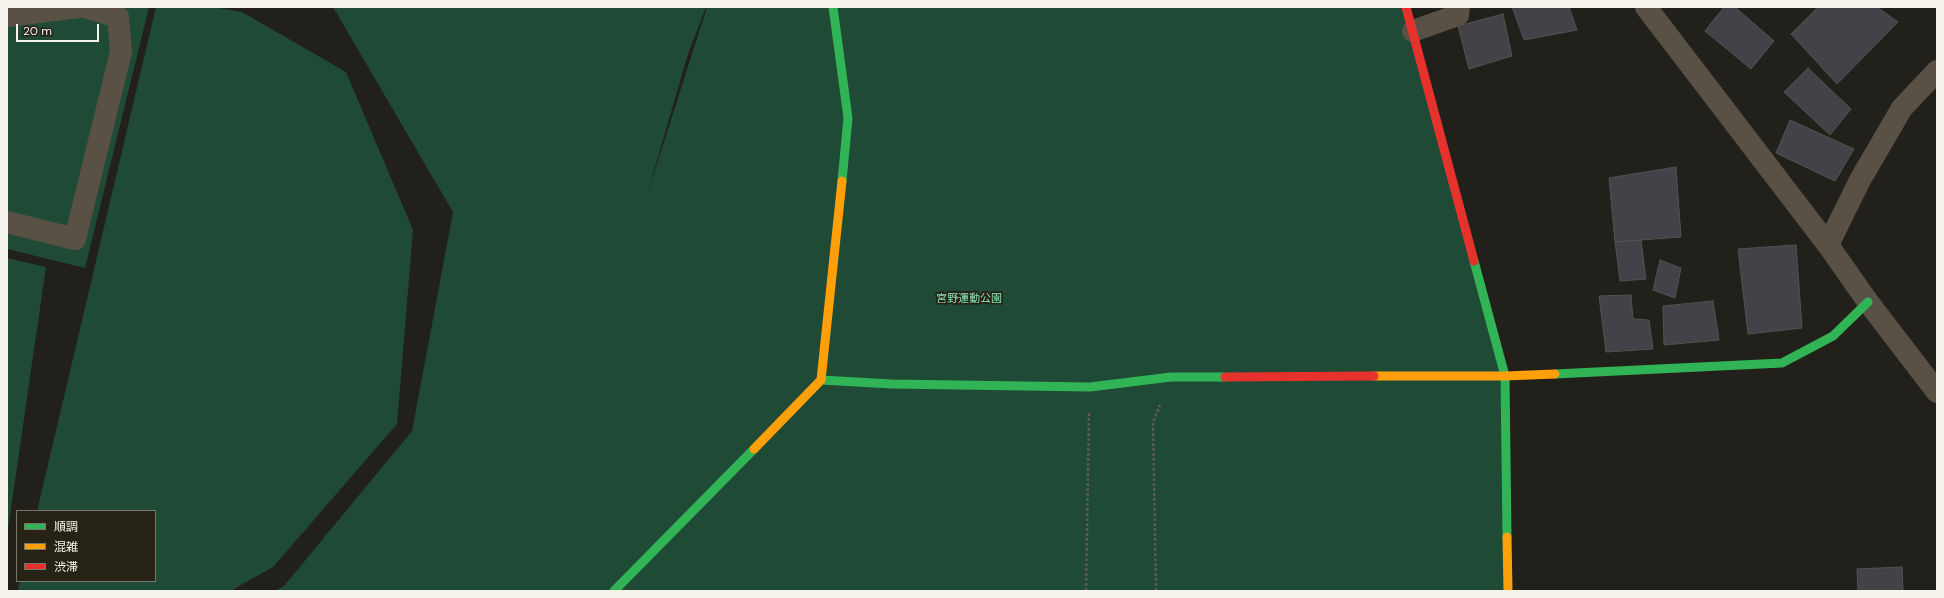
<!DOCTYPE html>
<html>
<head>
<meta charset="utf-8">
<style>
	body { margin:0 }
	#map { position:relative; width:1944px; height:598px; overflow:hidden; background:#22201a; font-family:"DM Sans","Noto Sans JP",sans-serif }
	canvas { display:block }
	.frame { position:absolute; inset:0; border:8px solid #f5f3eb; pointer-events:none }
	.legend { position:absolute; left:16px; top:510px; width:140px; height:72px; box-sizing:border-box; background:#262216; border:1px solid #79766b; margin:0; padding:5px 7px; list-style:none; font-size:12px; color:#f5f3eb }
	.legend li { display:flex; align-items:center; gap:8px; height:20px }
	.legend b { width:20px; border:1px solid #79766b }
	.scale { position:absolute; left:16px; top:24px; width:83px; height:18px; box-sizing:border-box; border:2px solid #f5f3eb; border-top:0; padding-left:5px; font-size:12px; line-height:14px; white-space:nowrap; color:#f5f3eb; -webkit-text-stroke:3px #262216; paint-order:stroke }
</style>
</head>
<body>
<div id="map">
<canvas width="1944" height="598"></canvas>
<div class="frame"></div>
<ul class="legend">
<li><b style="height:5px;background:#30b455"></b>順調</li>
<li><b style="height:5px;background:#ff9f0a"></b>混雑</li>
<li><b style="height:5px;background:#e5322d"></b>渋滞</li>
</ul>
<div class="scale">20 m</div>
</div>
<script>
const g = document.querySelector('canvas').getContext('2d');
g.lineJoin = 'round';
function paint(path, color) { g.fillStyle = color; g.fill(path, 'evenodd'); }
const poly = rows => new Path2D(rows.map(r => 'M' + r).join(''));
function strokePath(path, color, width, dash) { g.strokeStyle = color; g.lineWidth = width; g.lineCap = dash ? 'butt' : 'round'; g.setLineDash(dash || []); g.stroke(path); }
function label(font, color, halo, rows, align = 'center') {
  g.font = font + ' "DM Sans","Noto Sans JP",sans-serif'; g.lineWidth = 3.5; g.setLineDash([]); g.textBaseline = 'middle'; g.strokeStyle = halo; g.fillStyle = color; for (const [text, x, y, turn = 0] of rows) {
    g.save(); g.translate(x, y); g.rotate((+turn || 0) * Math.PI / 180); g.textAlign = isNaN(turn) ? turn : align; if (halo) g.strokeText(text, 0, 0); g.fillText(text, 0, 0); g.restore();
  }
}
const green = poly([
	[7,7,149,7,85,268,7,249],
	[156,7,213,7,242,12,346,72,413,230,397,424,273,567,230,591,18,591,20,581,155,581,155,511,37,511],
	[333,7,706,7,688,54,647,195,707,7,1406,7,1505,376,1508,591,275,591,284,586,412,431,453,212],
	[7,258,46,267,7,536]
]);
const building = poly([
	[1512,7,1569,7,1577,30,1524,40,1512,7],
	[1724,7,1735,7,1774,41,1751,69,1705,31,1724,7],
	[1818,7,1877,7,1898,22,1837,84,1791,34,1818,7],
	[1503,14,1512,56,1469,69,1458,26,1503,14],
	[1808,68,1851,109,1830,135,1784,92,1808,68],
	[1790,120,1854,149,1835,181,1776,153,1790,120],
	[1676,167,1681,237,1615,242,1609,178,1676,167],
	[1641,240,1646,279,1620,281,1615,242,1641,240],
	[1796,245,1802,328,1748,334,1738,249,1796,245],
	[1660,260,1681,268,1675,298,1653,290,1660,260],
	[1631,295,1633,319,1649,320,1653,349,1606,352,1599,296,1631,295],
	[1713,301,1719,340,1664,345,1663,306,1713,301],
	[1902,567,1903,591,1858,591,1857,569,1902,567]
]);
const path = poly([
	[1086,591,1089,412],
	[1156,591,1153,423,1160,405]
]);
const street = poly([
	[1646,7,1828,245,1868,302,1937,392],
	[7,16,79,7],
	[1413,31,1458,15,1459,7],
	[7,222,75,239,121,52,118,17,85,7],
	[1828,245,1860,180,1902,108,1937,71]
]);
const fast = poly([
	[833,7,848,118,842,181],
	[1474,261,1505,376,1507,537],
	[1555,374,1782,363,1833,336,1868,302],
	[821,380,892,384,1090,387,1171,377,1225,377],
	[614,591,754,449]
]);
const slow = poly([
	[1374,376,1505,376,1555,374],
	[754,449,821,380,842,181],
	[1507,537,1508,591]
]);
const jam = poly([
	[1406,7,1474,261],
	[1225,377,1374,376]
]);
const parkNames = [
	["宮野運動公園",969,299]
];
paint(green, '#1f4a36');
paint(building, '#444248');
strokePath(building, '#535252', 1);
strokePath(path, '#5e5951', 2.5, [3, 2]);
strokePath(street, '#5a5146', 22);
strokePath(fast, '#30b455', 9);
strokePath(slow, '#ff9f0a', 9);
strokePath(jam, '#e5322d', 9);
label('11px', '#8ae2b6', '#262216', parkNames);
</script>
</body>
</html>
